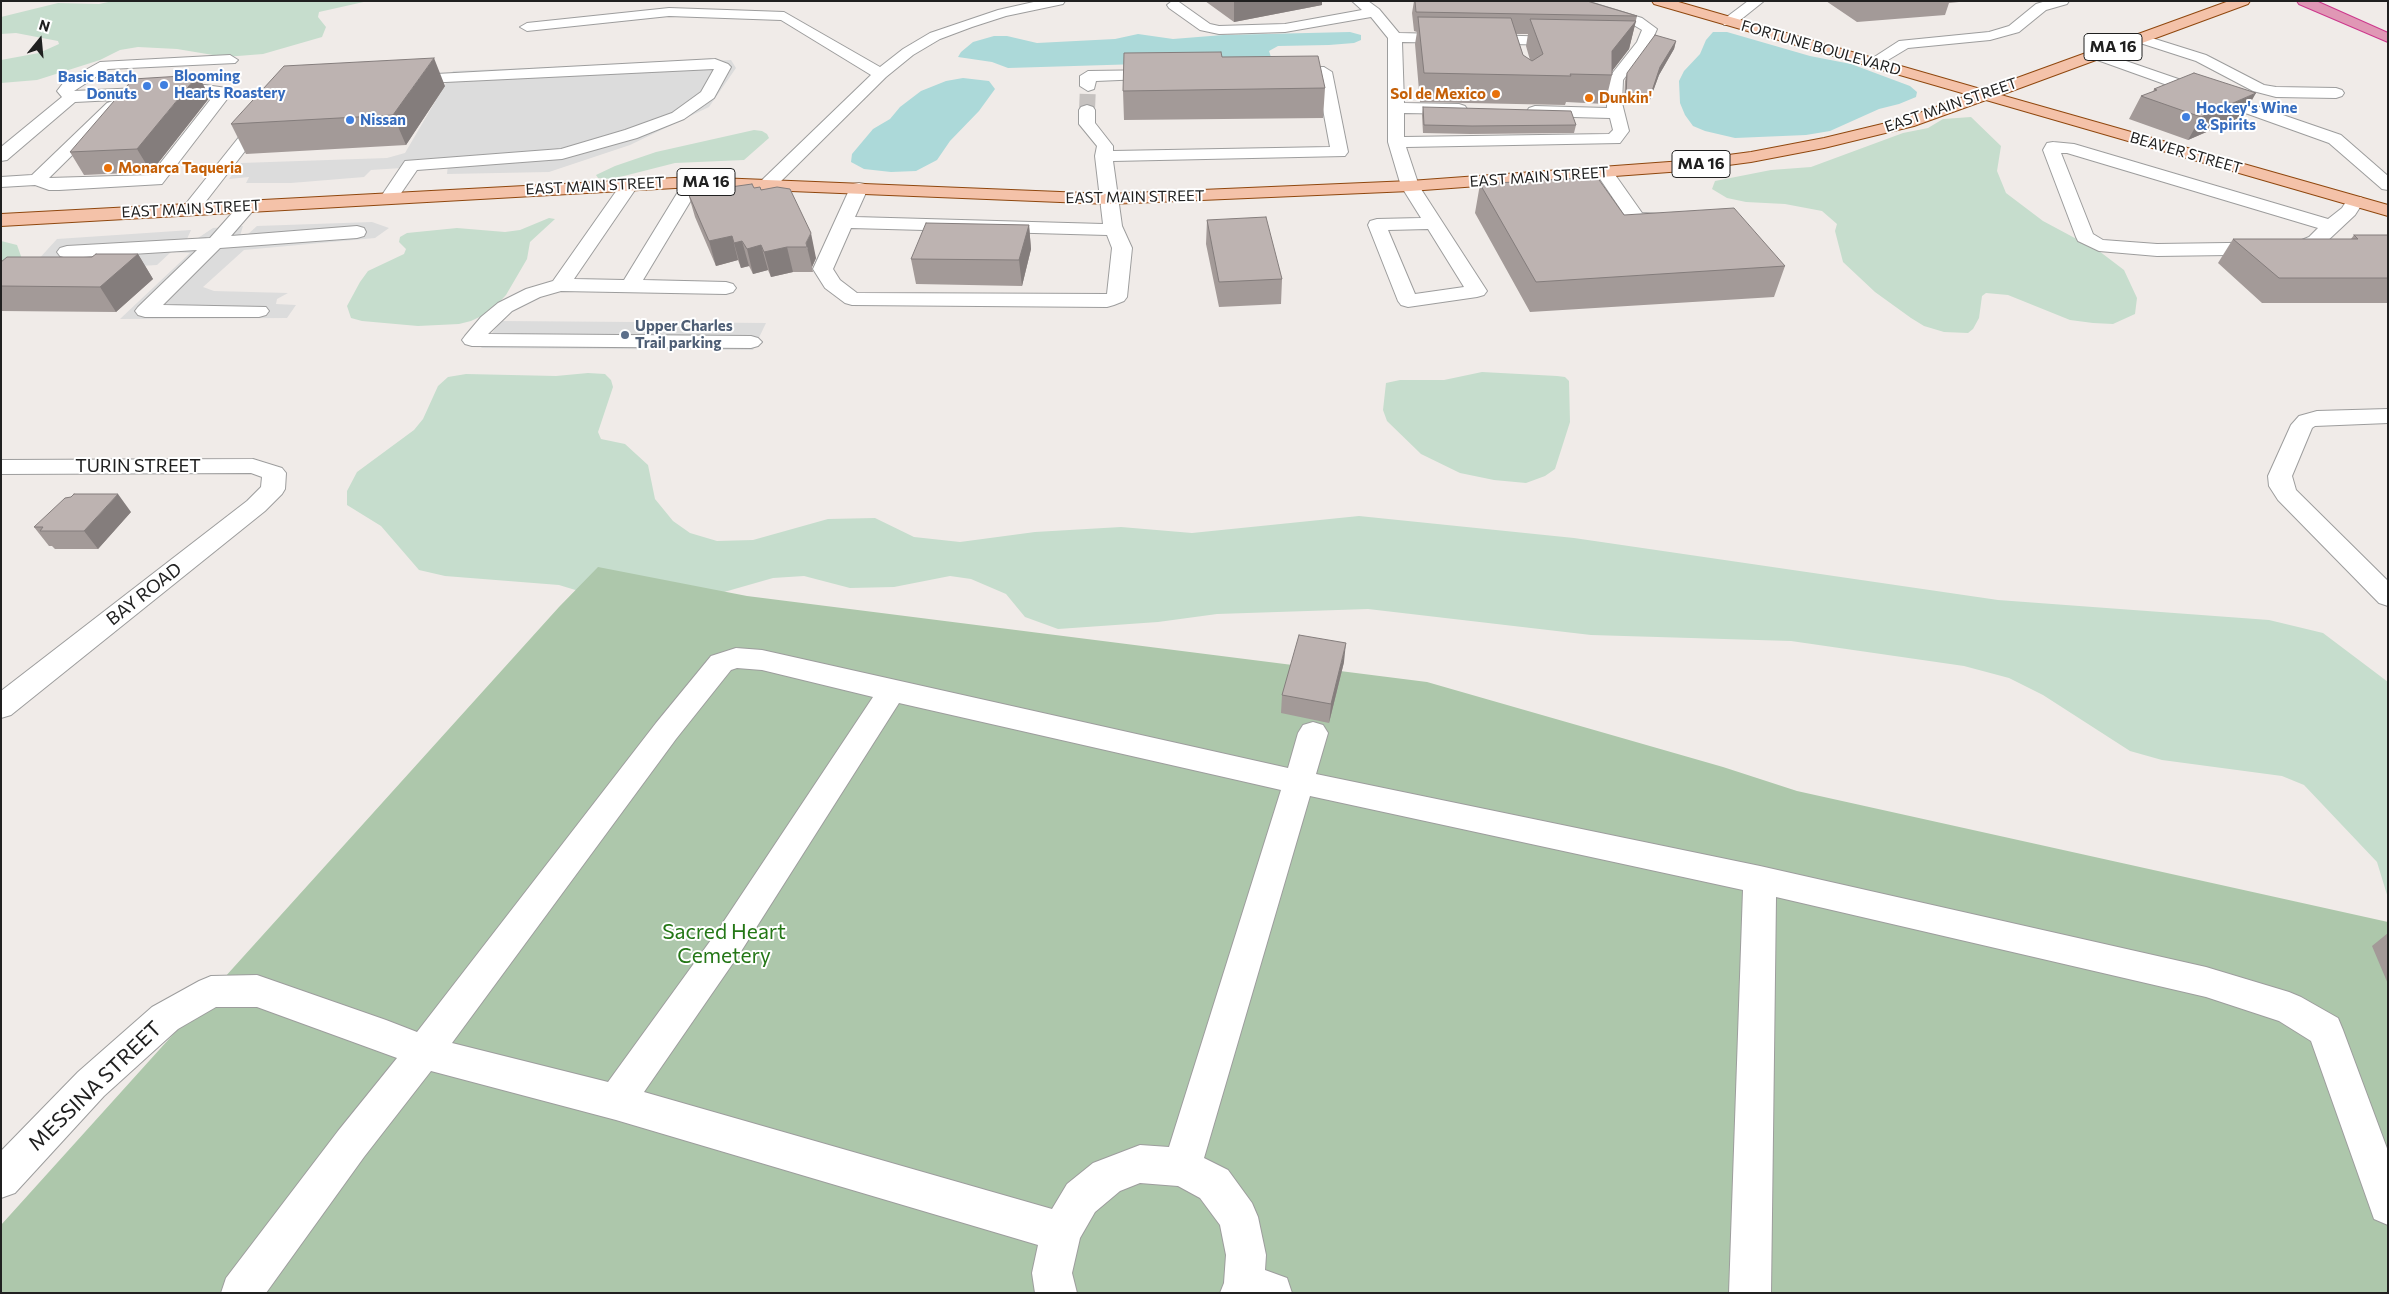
<!DOCTYPE html>
<html>
<head>
<meta charset="utf-8">
<style>
	body { margin:0 }
	#map { position:relative; width:2389px; height:1294px; overflow:hidden; background:#f0ebe8; font-family:Commissioner,sans-serif }
	canvas { display:block }
	.frame { position:absolute; inset:0; border:2px solid #202020; pointer-events:none }
	.north { position:absolute; left:15px; top:15px; width:50px; height:50px; -webkit-text-stroke:4px #fff; paint-order:stroke; rotate:17deg; font-size:14px; font-weight:700; line-height:20px; text-align:center; color:#202020 }
	.north::after { content:''; display:block; margin:auto; width:18px; height:22px; background:#202020; clip-path:polygon(50% 0,100% 100%,50% 72%,0 100%) }
</style>
</head>
<body>
<div id="map">
<canvas width="2389" height="1294"></canvas>
<div class="frame"></div>
<div class="north">N</div>
</div>
<script>
const g = document.querySelector('canvas').getContext('2d');
g.lineJoin = 'round';
function paint(path, color) { g.fillStyle = color; g.fill(path, 'evenodd'); }
const poly = rows => new Path2D(rows.map(r => 'M' + r).join(''));
function strokePath(path, color, width, dash) { g.strokeStyle = color; g.lineWidth = width; g.lineCap = dash ? 'butt' : 'round'; g.setLineDash(dash || []); g.stroke(path); }
function label(font, color, halo, rows, align = 'center') {
  g.font = font + ' Commissioner,sans-serif'; g.lineWidth = 4; g.setLineDash([]); g.textBaseline = 'middle'; g.strokeStyle = halo; g.fillStyle = color; for (const [text, x, y, turn = 0] of rows) {
    g.save(); g.translate(x, y); g.rotate((+turn || 0) * Math.PI / 180); g.textAlign = isNaN(turn) ? turn : align; if (halo) g.strokeText(text, 0, 0); g.fillText(text, 0, 0); g.restore();
  }
}
const wetland = poly([
	[113,1,368,1,319,12,318,17,326,27,322,37,263,54,225,57,177,49,138,47,120,50,100,60,37,80,1,83,1,60,39,53,59,44,58,41,16,33,1,34,1,17,58,3,99,4],
	[1971,117,2001,146,1997,171,2006,193,2043,221,2099,251,2124,270,2137,298,2135,314,2113,324,2093,323,2070,320,2008,295,1986,293,1982,296,1979,318,1973,329,1968,333,1944,332,1924,326,1911,318,1875,292,1843,262,1835,231,1837,224,1822,211,1785,204,1746,202,1727,198,1712,189,1715,181,1771,170,1811,167,1903,133,1928,128,1943,119],
	[754,130,762,131,767,134,769,138,744,160,675,163,612,179,598,178,596,175,615,166,656,152],
	[549,218,555,219,530,242,527,259,506,295,490,312,471,321,459,324,418,326,362,321,351,318,347,306,360,282,368,271,404,254,406,249,399,242,400,237,407,233,457,228,505,232,520,230],
	[1,241,17,245,22,259,1,280],
	[1482,372,1557,376,1565,377,1569,381,1570,422,1555,469,1545,476,1526,483,1494,480,1460,473,1421,454,1387,421,1383,410,1386,383,1400,380,1444,380],
	[588,373,605,374,611,380,613,387,598,432,601,439,625,444,648,465,655,499,673,521,690,533,717,541,753,540,828,519,875,518,914,537,960,542,1035,532,1121,527,1192,533,1359,516,1574,538,1998,600,2269,620,2323,633,2388,682,2388,898,2377,862,2304,785,2282,776,2162,760,2130,751,2043,695,2009,678,1964,666,1791,641,1591,635,1368,609,1217,614,1158,622,1058,629,1025,617,1006,594,971,579,950,576,894,587,850,588,804,576,773,578,661,610,641,610,559,585,445,576,419,570,381,526,347,505,347,491,357,472,414,430,423,419,438,386,448,377,466,374,556,376]
]);
const cemetery = poly([
	[598,567,747,596,1427,682,1723,767,1797,791,2388,922,2388,1293,1,1293,1,1225,559,607]
]);
const parking = poly([
	[731,60,736,68,709,107,630,145,549,172,447,174,448,165,371,170,364,177,291,183,246,183,249,177,229,179,241,163,387,158,405,153,453,71],
	[372,222,389,228,375,238,244,250,203,287,214,291,288,293,277,299,276,304,296,305,287,318,120,319,190,253,171,252,157,265,26,273,57,239,191,230,187,239,198,238,213,228,243,226,240,236,247,235,257,226],
	[501,321,766,323,753,350,481,348]
]);
const water = poly([
	[1350,32,1361,35,1361,40,1354,43,1329,45,1278,46,1269,51,1272,60,1008,68,992,62,958,57,961,52,973,42,994,36,1007,36,1037,43,1115,39,1138,34,1173,39,1223,35],
	[1713,32,1727,32,1810,56,1851,64,1910,86,1917,92,1916,97,1899,104,1879,109,1830,131,1806,135,1735,138,1705,131,1693,126,1685,115,1680,103,1679,81,1684,71,1700,54,1706,40],
	[963,78,989,81,995,89,979,111,950,141,937,160,916,171,891,172,864,169,851,162,852,154,873,129,890,119,900,107,921,91,946,81]
]);
const minorTunnel = poly([
	[1087,110,1088,86]
]);
const minor = poly([
	[1038,1,1065,1,1063,4,1006,16,972,27,940,39,913,55,886,77,774,188,768,189,762,188,759,184,762,180,871,75,781,20,669,16,527,31,520,27,527,23,669,8,784,12,880,67,903,49,930,33,998,10,1038,1],
	[1172,1,1179,2,1210,24,1219,26,1285,24,1362,10,1352,1,1368,1,1379,9,1399,33,1563,37,1570,41,1563,45,1402,42,1404,103,1459,104,1465,106,1467,109,1465,112,1459,114,1404,113,1404,137,1609,134,1613,130,1610,118,1535,116,1529,114,1527,111,1529,108,1535,106,1607,108,1607,80,1637,42,1642,30,1632,24,1565,4,1563,1,1586,1,1642,18,1657,29,1651,43,1623,80,1622,103,1629,131,1620,143,1406,147,1419,186,1487,291,1484,295,1477,297,1408,307,1401,305,1398,301,1368,225,1370,221,1377,219,1421,218,1401,186,1388,142,1388,38,1371,17,1285,32,1219,34,1200,30,1169,8,1167,5,1172,1],
	[1428,229,1464,287,1415,294,1388,230,1428,229],
	[1748,1,1764,1,1734,25,1724,25,1722,22,1724,19,1748,1],
	[2046,1,2069,1,2067,4,2046,10,2019,32,1990,40,1908,48,1878,66,1868,66,1865,63,1899,41,1989,32,2009,26,2036,4,2046,1],
	[2139,34,2206,55,2264,85,2276,87,2336,88,2342,90,2344,93,2342,96,2336,98,2276,97,2253,91,2196,61,2134,41,2132,38,2139,34],
	[2094,50,2341,135,2388,176,2388,190,2382,189,2329,143,2089,57,2087,54,2094,50],
	[230,55,238,60,235,63,108,69,74,91,205,85,227,88,231,94,162,184,59,190,49,190,35,185,1,187,1,177,32,175,107,103,113,101,119,103,121,106,119,109,49,178,151,175,214,95,75,102,7,160,1,161,1,147,62,97,57,91,64,82,100,62,230,55],
	[715,59,728,64,731,67,714,98,684,119,637,138,562,159,417,170,395,202,383,202,380,198,405,161,561,149,625,130,672,113,701,92,714,69,404,84,396,79,399,76,715,59],
	[1324,67,1332,72,1348,152,1345,156,1113,161,1122,226,1132,248,1127,297,1124,301,1114,305,1107,307,852,305,845,303,825,288,813,269,850,188,853,184,859,183,865,184,868,188,855,217,1103,224,1095,156,1097,146,1079,124,1079,110,1081,107,1087,105,1093,107,1095,110,1095,123,1113,146,1113,151,1330,147,1317,77,1284,78,1276,73,1284,68,1324,67],
	[851,228,1107,235,1112,248,1107,294,857,293,840,280,833,269,851,228],
	[1161,70,1166,72,1169,75,1166,78,1096,81,1094,89,1088,91,1080,86,1080,76,1088,71,1161,70],
	[265,110,271,112,273,115,196,214,184,214,181,210,184,206,259,112,265,110],
	[2053,142,2074,144,2328,219,2342,208,2349,197,2361,197,2364,201,2355,215,2323,245,2300,254,2157,256,2099,251,2078,241,2076,237,2043,150,2047,143,2053,142],
	[2061,153,2067,153,2318,228,2309,237,2297,242,2157,244,2103,240,2093,234,2061,153],
	[1605,168,1611,169,1642,213,1677,215,1679,219,1677,223,1630,223,1596,173,1599,169,1605,168],
	[693,177,699,178,702,182,643,280,726,282,733,284,736,288,733,292,726,294,561,291,540,297,512,311,488,334,751,336,758,338,762,342,758,346,751,348,472,346,465,344,462,340,465,336,481,317,498,303,526,289,553,281,624,180,630,179,636,180,639,184,574,279,624,280,684,182,687,178,693,177],
	[248,201,254,202,257,206,231,236,357,226,364,228,366,232,364,236,357,238,220,248,163,305,266,307,269,311,266,315,259,317,145,317,138,315,135,311,138,307,197,250,67,258,60,256,57,252,60,248,67,246,210,238,242,202,248,201],
	[2388,409,2388,423,2315,426,2312,428,2292,476,2296,490,2388,581,2388,606,2379,603,2278,500,2269,486,2268,476,2291,425,2299,416,2317,411,2388,409],
	[253,459,282,468,286,473,285,489,282,494,265,511,11,715,1,718,1,691,247,501,261,487,262,477,251,473,1,474,1,460,253,459],
	[736,648,762,650,1288,768,1298,733,1303,725,1313,722,1323,725,1328,733,1316,774,1760,866,2206,967,2289,992,2301,997,2338,1018,2343,1030,2388,1151,2388,1225,2374,1219,2311,1041,2279,1021,2206,997,1776,897,1771,1293,1729,1293,1743,890,1310,796,1204,1158,1228,1170,1252,1203,1258,1217,1266,1255,1265,1270,1287,1278,1292,1293,1220,1293,1224,1283,1226,1255,1220,1225,1200,1198,1178,1186,1140,1183,1120,1191,1095,1212,1080,1238,1072,1273,1077,1293,1035,1293,1032,1273,1038,1245,616,1120,431,1071,364,1157,266,1293,221,1293,226,1278,338,1131,397,1058,257,1007,216,1007,178,1029,104,1096,15,1193,1,1198,1,1151,78,1072,152,1007,199,981,211,976,257,975,386,1020,417,1032,656,723,711,656,736,648],
	[737,668,762,670,873,697,716,933,608,1082,452,1043,676,739,731,670,737,668],
	[899,703,1281,790,1169,1147,1140,1145,1093,1163,1067,1184,1052,1209,644,1092,740,953,899,703]
]);
const major = poly([
	[1652,1,1675,1,1984,90,2229,1,2250,1,2248,4,2001,95,2388,205,2388,216,1986,100,1914,126,1824,148,1751,162,1683,171,1410,191,1109,204,693,187,1,226,1,214,693,177,1109,194,1410,181,1683,161,1751,152,1824,138,1903,119,1969,95,1654,4,1652,1]
]);
const highway = poly([
	[2297,1,2316,1,2388,33,2388,42,2299,4,2297,1]
]);
const wall = poly([
	[1205,1,1322,1,1322,5,1234,22],
	[1414,1,1587,1,1637,16,1629,49,1612,71,1612,75,1605,104,1566,102,1565,105,1420,102,1415,44,1417,32,1414,31,1412,13],
	[1516,34,1528,34,1526,46,1530,60,1523,55],
	[1826,1,1969,1,1949,3,1945,15,1857,22],
	[1676,41,1674,49,1659,75,1648,105,1624,104,1625,81,1627,73],
	[1222,57,1325,88,1323,118,1124,120,1123,91],
	[445,86,406,145,246,154,231,124],
	[2154,89,2243,116,2188,140,2129,119,2141,96,2153,92],
	[210,97,151,172,84,175,70,152],
	[1423,107,1576,125,1574,133,1470,134,1423,133,1422,115],
	[1480,184,1624,215,1785,266,1774,297,1530,312,1475,213],
	[754,188,816,258,812,267,813,272,793,272,771,277,768,270,753,274,749,266,741,268,738,260,716,266,695,217,688,193],
	[1207,220,1282,279,1281,304,1219,307,1206,244],
	[1029,225,1031,249,1022,286,916,284,911,259],
	[2354,235,2388,235,2388,303,2262,303,2218,263,2233,239,2351,239],
	[138,254,153,279,116,312,1,311,1,262],
	[131,512,98,549,55,549,52,546,49,546,34,527],
	[1344,662,1329,723,1281,713,1282,695],
	[2388,933,2388,984,2372,946]
]);
const shadedWall = poly([
	[1238,1,1322,1,1322,5,1234,22,1234,2],
	[1636,21,1629,49,1609,75,1612,51],
	[1676,41,1674,49,1659,75,1648,105,1650,97,1660,67],
	[434,58,445,86,406,145,393,115],
	[198,75,210,97,151,172,137,149],
	[2256,93,2243,116,2188,140,2201,117],
	[1029,225,1031,249,1022,286,1019,260],
	[811,233,816,258,812,267,806,243],
	[732,236,738,260,716,266,709,241],
	[742,241,749,266,741,268,734,243],
	[761,245,768,270,753,274,747,249],
	[787,247,793,272,771,277,764,252],
	[138,254,153,279,116,312,100,287],
	[118,494,131,512,98,549,84,531],
	[1346,643,1344,662,1329,723,1331,704]
]);
const building = poly([
	[1415,1,1587,1,1637,16,1416,12,1415,1],
	[1418,17,1511,18,1523,55,1532,61,1543,54,1530,19,1636,21,1612,51,1612,75,1570,74,1571,76,1424,73,1418,17],
	[1655,35,1676,41,1660,67,1650,97,1626,97,1627,73,1655,35],
	[1221,52,1222,57,1318,56,1325,88,1123,91,1124,53,1221,52],
	[434,58,393,115,231,124,284,66,434,58],
	[2194,73,2256,93,2201,117,2141,96,2157,90,2154,89,2194,73],
	[198,75,137,149,70,152,133,79,198,75],
	[1423,107,1571,111,1576,125,1472,126,1424,125,1423,107],
	[1597,177,1624,215,1734,208,1785,266,1536,282,1480,184,1597,177],
	[752,184,754,188,760,187,761,190,777,187,790,189,811,233,806,243,807,247,787,247,764,252,761,245,747,249,742,241,734,243,732,236,709,241,688,193,752,184],
	[1266,217,1282,279,1219,282,1207,220,1266,217],
	[926,223,1029,225,1019,260,911,259,926,223],
	[2354,235,2388,235,2388,278,2279,278,2233,239,2358,239,2354,235],
	[96,254,138,254,100,287,1,286,1,262,7,257,92,257,96,254],
	[74,494,118,494,84,531,40,531,43,527,34,527,65,498,71,497,74,494],
	[1299,635,1346,643,1331,704,1282,695,1299,635]
]);
const markers = [
	[164,85,5,"#3f7fe0"],
	[147,86,5,"#3f7fe0"],
	[1496,94,5,"#e8710a"],
	[1589,98,5,"#e8710a"],
	[2186,117,5,"#3f7fe0"],
	[350,120,5,"#3f7fe0"],
	[108,168,5,"#e8710a"],
	[625,335,5,"#5c6f8a"]
];
const farStreetnames = [
	["FORTUNE BOULEVARD",1821,48,16],
	["EAST MAIN STREET",1951,105,-19],
	["BEAVER STREET",2186,153,16],
	["EAST MAIN STREET",1539,177,-4],
	["EAST MAIN STREET",595,186,-3],
	["EAST MAIN STREET",1135,197,-1],
	["EAST MAIN STREET",191,209,-3]
];
const farShopnames = [
	["Blooming",174,76],
	["Hearts Roastery",174,93],
	["Basic Batch",137,77,"right"],
	["Donuts",137,94,"right"],
	["Hockey's Wine",2196,108],
	["& Spirits",2196,125],
	["Nissan",360,120]
];
const farFoodnames = [
	["Sol de Mexico",1486,94,"right"],
	["Dunkin'",1599,98],
	["Monarca Taqueria",118,168]
];
const farServicenames = [
	["Upper Charles",635,326],
	["Trail parking",635,343]
];
const shields = [
	[2113,47,58],
	[1701,164,58],
	[706,182,58]
];
const shieldNames = [
	["MA 16",2113,47],
	["MA 16",1701,164],
	["MA 16",706,182]
];
const streetNames = [
	["TURIN STREET",138,466],
	["BAY ROAD",144,594,-38]
];
const nearParknames = [
	["Sacred Heart",724,932],
	["Cemetery",724,956]
];
const nearStreetnames = [
	["MESSINA STREET",95,1086,-44]
];
paint(wetland, '#c6ddcd');
paint(cemetery, '#adc7ab');
paint(parking, '#dcdcdc');
paint(water, '#acd9d9');
strokePath(minorTunnel, '#c6c2c0', 16, [16, 8]);
strokePath(minor, '#9d9d9d', 2);
strokePath(major, '#8f470e', 2);
strokePath(highway, '#cc378c', 2);
paint(minor, '#fff');
paint(major, '#f4c2a9');
paint(highway, '#e097b5');
paint(wall, '#a39a98');
paint(shadedWall, '#847d7c');
paint(building, '#bdb3b1');
strokePath(building, '#847d7c', 1);
for (const [x, y, r, color] of markers) { const dot = new Path2D(); dot.arc(x, y, r, 0, 2 * Math.PI); g.fillStyle = color; g.fill(dot); strokePath(dot, '#fff', 2); }
label('15px', '#202020', '#fff', farStreetnames);
label('bold 15px', '#366cbe', '#fff', farShopnames, 'left');
label('bold 15px', '#c56008', '#fff', farFoodnames, 'left');
label('bold 15px', '#4e5e75', '#fff', farServicenames, 'left');
for (const [x, y, w] of shields) { const box = new Path2D(); box.roundRect(x - w / 2, y - 13.5, w, 27, 4); g.fillStyle = '#fff'; g.fill(box); strokePath(box, '#202020', 1); }
label('bold 16px', '#202020', null, shieldNames);
label('18px', '#202020', '#fff', streetNames);
label('21px', '#247716', '#fff', nearParknames);
label('21px', '#202020', '#fff', nearStreetnames);
</script>
</body>
</html>
